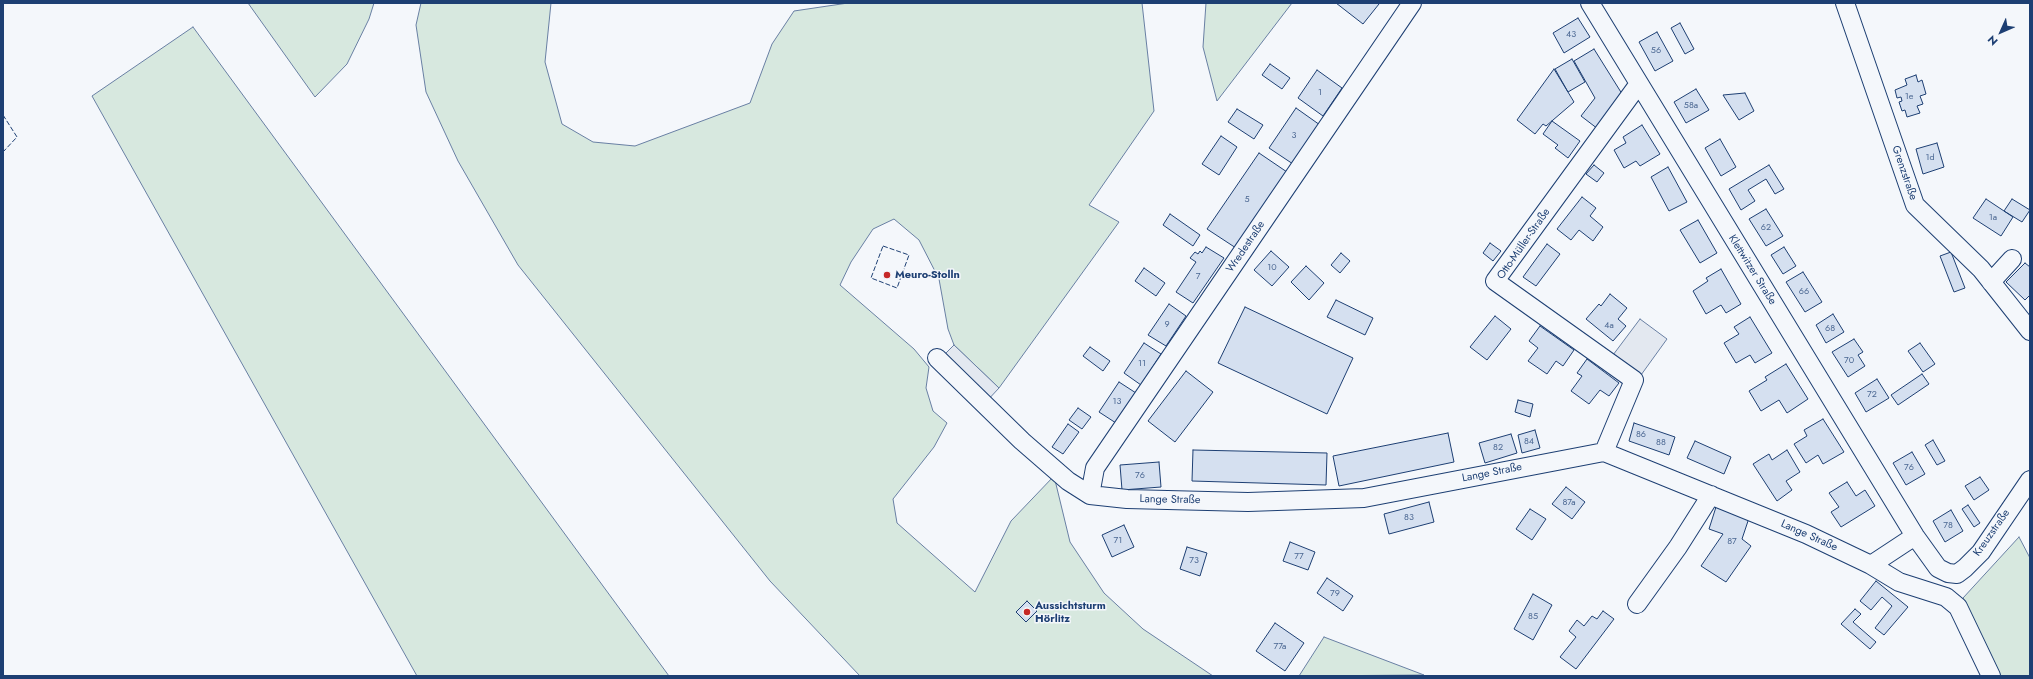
<!DOCTYPE html>
<html>
<head>
<meta charset="utf-8">
<style>
	body { margin:0 }
	#map { position:relative; width:2033px; height:679px; overflow:hidden; background:#f4f7fb; font-family:Jost,sans-serif }
	canvas { display:block }
	.frame { position:absolute; inset:0; border:4px solid #1d3f73; pointer-events:none }
	.north { position:absolute; left:1981px; top:12px; width:40px; height:40px; -webkit-text-stroke:3px #f4f7fb; paint-order:stroke; rotate:225deg; font-size:11px; font-weight:700; line-height:16px; text-align:center; color:#1d3f73 }
	.north::after { content:''; display:block; margin:auto; width:14px; height:18px; background:#1d3f73; clip-path:polygon(50% 0,100% 100%,50% 72%,0 100%) }
</style>
</head>
<body>
<div id="map">
<canvas width="2033" height="679"></canvas>
<div class="frame"></div>
<div class="north">N</div>
</div>
<script>
const g = document.querySelector('canvas').getContext('2d');
g.lineJoin = 'round';
function paint(path, color) { g.fillStyle = color; g.fill(path, 'evenodd'); }
const poly = rows => new Path2D(rows.map(r => 'M' + r).join(''));
function strokePath(path, color, width, dash) { g.strokeStyle = color; g.lineWidth = width; g.lineCap = dash ? 'butt' : 'round'; g.setLineDash(dash || []); g.stroke(path); }
function label(font, color, halo, rows, align = 'center') {
  g.font = font + ' Jost,sans-serif'; g.lineWidth = 3; g.setLineDash([]); g.textBaseline = 'middle'; g.strokeStyle = halo; g.fillStyle = color; for (const [text, x, y, turn = 0] of rows) {
    g.save(); g.translate(x, y); g.rotate((+turn || 0) * Math.PI / 180); g.textAlign = isNaN(turn) ? turn : align; if (halo) g.strokeText(text, 0, 0); g.fillText(text, 0, 0); g.restore();
  }
}
const green = poly([
	[248,3,374,3,369,19,347,64,315,97,248,3],
	[421,3,551,3,545,62,562,124,593,142,635,146,750,103,772,44,794,11,848,3,1142,3,1154,111,1089,205,1119,222,999,388,954,345,948,329,939,279,919,240,894,219,873,229,851,262,840,285,914,349,929,367,926,388,933,411,947,423,934,447,893,499,897,523,975,592,1011,521,1054,476,1070,542,1104,593,1143,629,1213,676,860,676,770,581,518,265,458,161,426,92,416,25,421,3],
	[1206,3,1292,3,1217,101,1203,47,1206,3],
	[193,27,669,676,417,676,92,96,193,27],
	[2019,537,2030,558,2030,676,1993,676,1963,598,2019,537],
	[1324,637,1424,675,1299,676,1324,637]
]);
const parking = poly([
	[1640,319,1667,339,1641,375,1613,355,1640,319],
	[954,345,999,388,985,403,939,360,954,345]
]);
const building = poly([
	[1336,3,1377,3,1379,4,1363,24,1336,3],
	[1578,18,1590,37,1564,53,1553,33,1578,18],
	[1680,23,1694,49,1685,54,1671,28,1680,23],
	[1657,32,1673,61,1655,71,1639,42,1657,32],
	[1594,49,1624,97,1598,129,1581,116,1595,98,1574,61,1594,49],
	[1572,59,1585,82,1568,92,1555,69,1572,59],
	[1270,64,1290,78,1282,89,1262,75,1270,64],
	[1554,69,1574,102,1546,126,1543,124,1535,134,1517,120,1554,69],
	[1317,70,1342,88,1323,116,1298,98,1317,70],
	[1916,75,1918,82,1922,80,1926,94,1920,96,1923,104,1917,106,1920,113,1907,117,1905,110,1902,111,1899,102,1902,101,1901,97,1897,98,1895,90,1907,85,1905,79,1916,75],
	[1696,89,1709,110,1686,123,1674,102,1696,89],
	[1745,93,1754,111,1739,120,1723,95,1745,93],
	[1296,108,1320,125,1293,164,1269,148,1296,108],
	[1237,109,1263,125,1254,139,1228,122,1237,109],
	[1552,121,1580,141,1568,158,1555,148,1558,145,1543,134,1552,121],
	[1642,125,1660,154,1640,166,1636,161,1624,168,1614,150,1626,143,1623,137,1642,125],
	[1221,136,1237,147,1219,175,1202,164,1221,136],
	[1720,139,1736,167,1721,176,1705,148,1720,139],
	[1937,143,1944,167,1923,174,1916,149,1937,143],
	[1259,153,1287,172,1236,248,1207,229,1259,153],
	[1594,165,1604,173,1597,182,1586,174,1594,165],
	[1769,165,1784,189,1775,194,1766,179,1748,190,1755,201,1741,210,1729,189,1769,165],
	[1668,167,1687,202,1669,211,1651,177,1668,167],
	[1582,197,1596,208,1590,216,1603,227,1593,241,1579,230,1571,240,1557,229,1582,197],
	[1986,199,2013,217,2001,236,1973,218,1986,199],
	[2012,199,2030,210,2022,222,2004,211,2012,199],
	[1766,209,1783,236,1766,246,1749,219,1766,209],
	[1170,214,1200,235,1193,246,1163,225,1170,214],
	[1698,220,1717,253,1700,263,1680,230,1698,220],
	[1490,243,1501,251,1493,261,1483,253,1490,243],
	[1547,244,1560,254,1536,286,1523,277,1547,244],
	[1206,247,1224,258,1193,303,1176,292,1196,262,1190,258,1195,252,1198,254,1200,251,1202,253,1206,247],
	[1784,247,1796,266,1783,274,1771,255,1784,247],
	[1271,251,1289,267,1272,286,1254,270,1271,251],
	[1951,252,1965,288,1954,292,1940,256,1951,252],
	[1341,253,1350,261,1340,273,1331,265,1341,253],
	[2025,263,2030,267,2030,295,2025,300,2006,282,2025,263],
	[1306,266,1324,283,1309,300,1291,282,1306,266],
	[1144,268,1165,283,1156,296,1135,281,1144,268],
	[1721,269,1741,304,1726,313,1721,305,1706,314,1693,291,1708,281,1706,278,1721,269],
	[1803,272,1822,302,1805,312,1786,282,1803,272],
	[1610,294,1627,308,1618,319,1626,326,1613,341,1586,319,1599,304,1601,306,1610,294],
	[1336,300,1373,318,1365,335,1327,317,1336,300],
	[1169,304,1186,316,1166,346,1148,335,1169,304],
	[1245,307,1353,358,1327,414,1218,363,1245,307],
	[1833,314,1844,332,1826,343,1816,325,1833,314],
	[1495,316,1511,329,1487,360,1470,347,1495,316],
	[1750,317,1772,353,1755,363,1750,355,1736,363,1724,343,1739,334,1734,327,1750,317],
	[1540,326,1574,350,1563,366,1556,361,1547,374,1528,361,1538,348,1529,341,1540,326],
	[1854,339,1863,352,1858,355,1865,366,1848,377,1832,352,1854,339],
	[1144,343,1161,354,1141,385,1124,373,1144,343],
	[1920,343,1935,364,1923,372,1908,351,1920,343],
	[1090,347,1110,361,1103,371,1083,356,1090,347],
	[1587,359,1619,383,1609,396,1600,390,1589,404,1571,391,1582,376,1577,373,1587,359],
	[1786,364,1808,399,1787,413,1779,400,1761,411,1749,391,1767,380,1765,377,1786,364],
	[1186,371,1213,392,1175,442,1148,421,1186,371],
	[1922,374,1929,384,1898,405,1891,395,1922,374],
	[1877,379,1889,398,1866,412,1855,393,1877,379],
	[1119,382,1136,393,1116,423,1099,412,1119,382],
	[1518,400,1533,404,1530,417,1515,412,1518,400],
	[1078,408,1091,417,1082,429,1069,420,1078,408],
	[1823,419,1844,452,1823,464,1818,455,1806,463,1794,444,1807,436,1804,430,1823,419],
	[1634,423,1675,437,1669,455,1629,441,1634,423],
	[1068,424,1079,432,1063,454,1052,447,1068,424],
	[1535,430,1540,448,1522,453,1518,435,1535,430],
	[1448,433,1454,462,1339,486,1333,456,1448,433],
	[1511,434,1517,453,1485,463,1479,443,1511,434],
	[1933,440,1945,461,1937,465,1925,445,1933,440],
	[1695,441,1731,457,1724,474,1687,458,1695,441],
	[1193,450,1327,453,1326,485,1192,481,1193,450],
	[1787,450,1800,472,1786,481,1792,490,1777,501,1753,464,1769,454,1772,460,1787,450],
	[1912,452,1925,474,1906,485,1893,463,1912,452],
	[1159,462,1161,487,1122,490,1120,465,1159,462],
	[1980,477,1989,490,1974,500,1965,486,1980,477],
	[1847,482,1856,496,1865,490,1875,506,1841,527,1831,512,1839,507,1829,493,1847,482],
	[1566,487,1585,502,1572,519,1552,504,1566,487],
	[1429,502,1434,522,1389,534,1384,514,1429,502],
	[1968,505,1980,523,1974,527,1962,509,1968,505],
	[1716,507,1749,518,1742,539,1751,546,1726,582,1701,566,1723,534,1709,529,1716,507],
	[1530,509,1546,519,1532,540,1516,529,1530,509],
	[1951,510,1963,531,1945,542,1933,521,1951,510],
	[1124,525,1134,547,1112,557,1102,535,1124,525],
	[1290,542,1315,552,1308,570,1283,561,1290,542],
	[1187,547,1207,553,1200,576,1180,569,1187,547],
	[1327,578,1353,596,1343,611,1317,593,1327,578],
	[1876,581,1908,607,1884,635,1875,628,1892,606,1882,597,1871,610,1860,601,1876,581],
	[1533,594,1552,605,1533,640,1514,629,1533,594],
	[1027,601,1037,611,1026,622,1016,612,1027,601],
	[1855,609,1861,614,1853,622,1876,642,1870,649,1841,624,1855,609],
	[1603,611,1614,619,1576,669,1560,657,1576,637,1569,631,1577,620,1584,626,1592,616,1597,619,1603,611],
	[1275,623,1304,643,1285,671,1256,651,1275,623]
]);
const minor = poly([
	[1590,3,1915,536,1938,568,1948,573,1957,574,1965,568,1981,552,2030,480],
	[1845,3,1915,205,1981,269,2030,331],
	[1991,282,2012,259],
	[937,358,1022,441,1068,481,1090,495,1127,499,1248,502,1364,498,1604,452,1806,534,1871,565,1915,536],
	[1604,452,1634,380,1495,281,1638,85],
	[1090,495,1095,468,1412,3],
	[1871,565,1899,582,1946,597,1958,607,1991,676],
	[1637,604,1678,547,1711,495]
]);
const fence = poly([
	[3,115,17,137,3,152],
	[883,246,909,255,897,288,871,278,883,246]
]);
const markers = [
	[887,275,4,"#c62828"],
	[1027,612,4,"#c62828"]
];
const numberNames = [
	["43",1571,35],
	["56",1656,51],
	["1",1320,93],
	["1e",1909,97],
	["58a",1691,106],
	["3",1294,136],
	["1d",1930,158],
	["5",1247,200],
	["1a",1993,218],
	["62",1766,228],
	["10",1272,268],
	["7",1198,277],
	["66",1804,292],
	["9",1167,325],
	["4a",1609,326],
	["68",1830,329],
	["70",1849,361],
	["11",1142,364],
	["72",1872,395],
	["13",1117,402],
	["86",1641,435],
	["84",1529,442],
	["88",1661,443],
	["82",1498,448],
	["76",1909,468],
	["76",1140,476],
	["87a",1569,503],
	["83",1409,518],
	["78",1948,526],
	["71",1118,541],
	["87",1732,542],
	["77",1299,557],
	["73",1194,561],
	["79",1335,594],
	["85",1533,617],
	["77a",1280,647]
];
const streetNames = [
	["Grenzstraße",1904,173,71],
	["Otto-Müller-Straße",1524,244,-55],
	["Wredestraße",1246,247,-56],
	["Klettwitzer Straße",1752,270,58],
	["Lange Straße",1492,473,-11],
	["Lange Straße",1170,500,1],
	["Kreuzstraße",1992,533,-55],
	["Lange Straße",1809,536,24]
];
const poiNames = [
	["Meuro-Stolln",895,275],
	["Aussichtsturm",1035,606],
	["Hörlitz",1035,619]
];
paint(green, '#d7e8df');
strokePath(green, '#687fa3', 1);
paint(parking, '#e3e8f0');
strokePath(parking, '#687fa3', 1);
paint(building, '#d5e0f0');
strokePath(building, '#1d3f73', 1);
strokePath(minor, '#1d3f73', 20);
strokePath(minor, '#f4f7fb', 18);
strokePath(fence, '#1d3f73', 1, [5, 2]);
for (const [x, y, r, color] of markers) { const dot = new Path2D(); dot.arc(x, y, r, 0, 2 * Math.PI); g.fillStyle = color; g.fill(dot); strokePath(dot, '#f4f7fb', 1.5); }
label('9px', '#4b6792', null, numberNames);
label('11px', '#1d3f73', '#f4f7fb', streetNames);
label('bold 11px', '#1d3f73', '#f4f7fb', poiNames, 'left');
</script>
</body>
</html>
